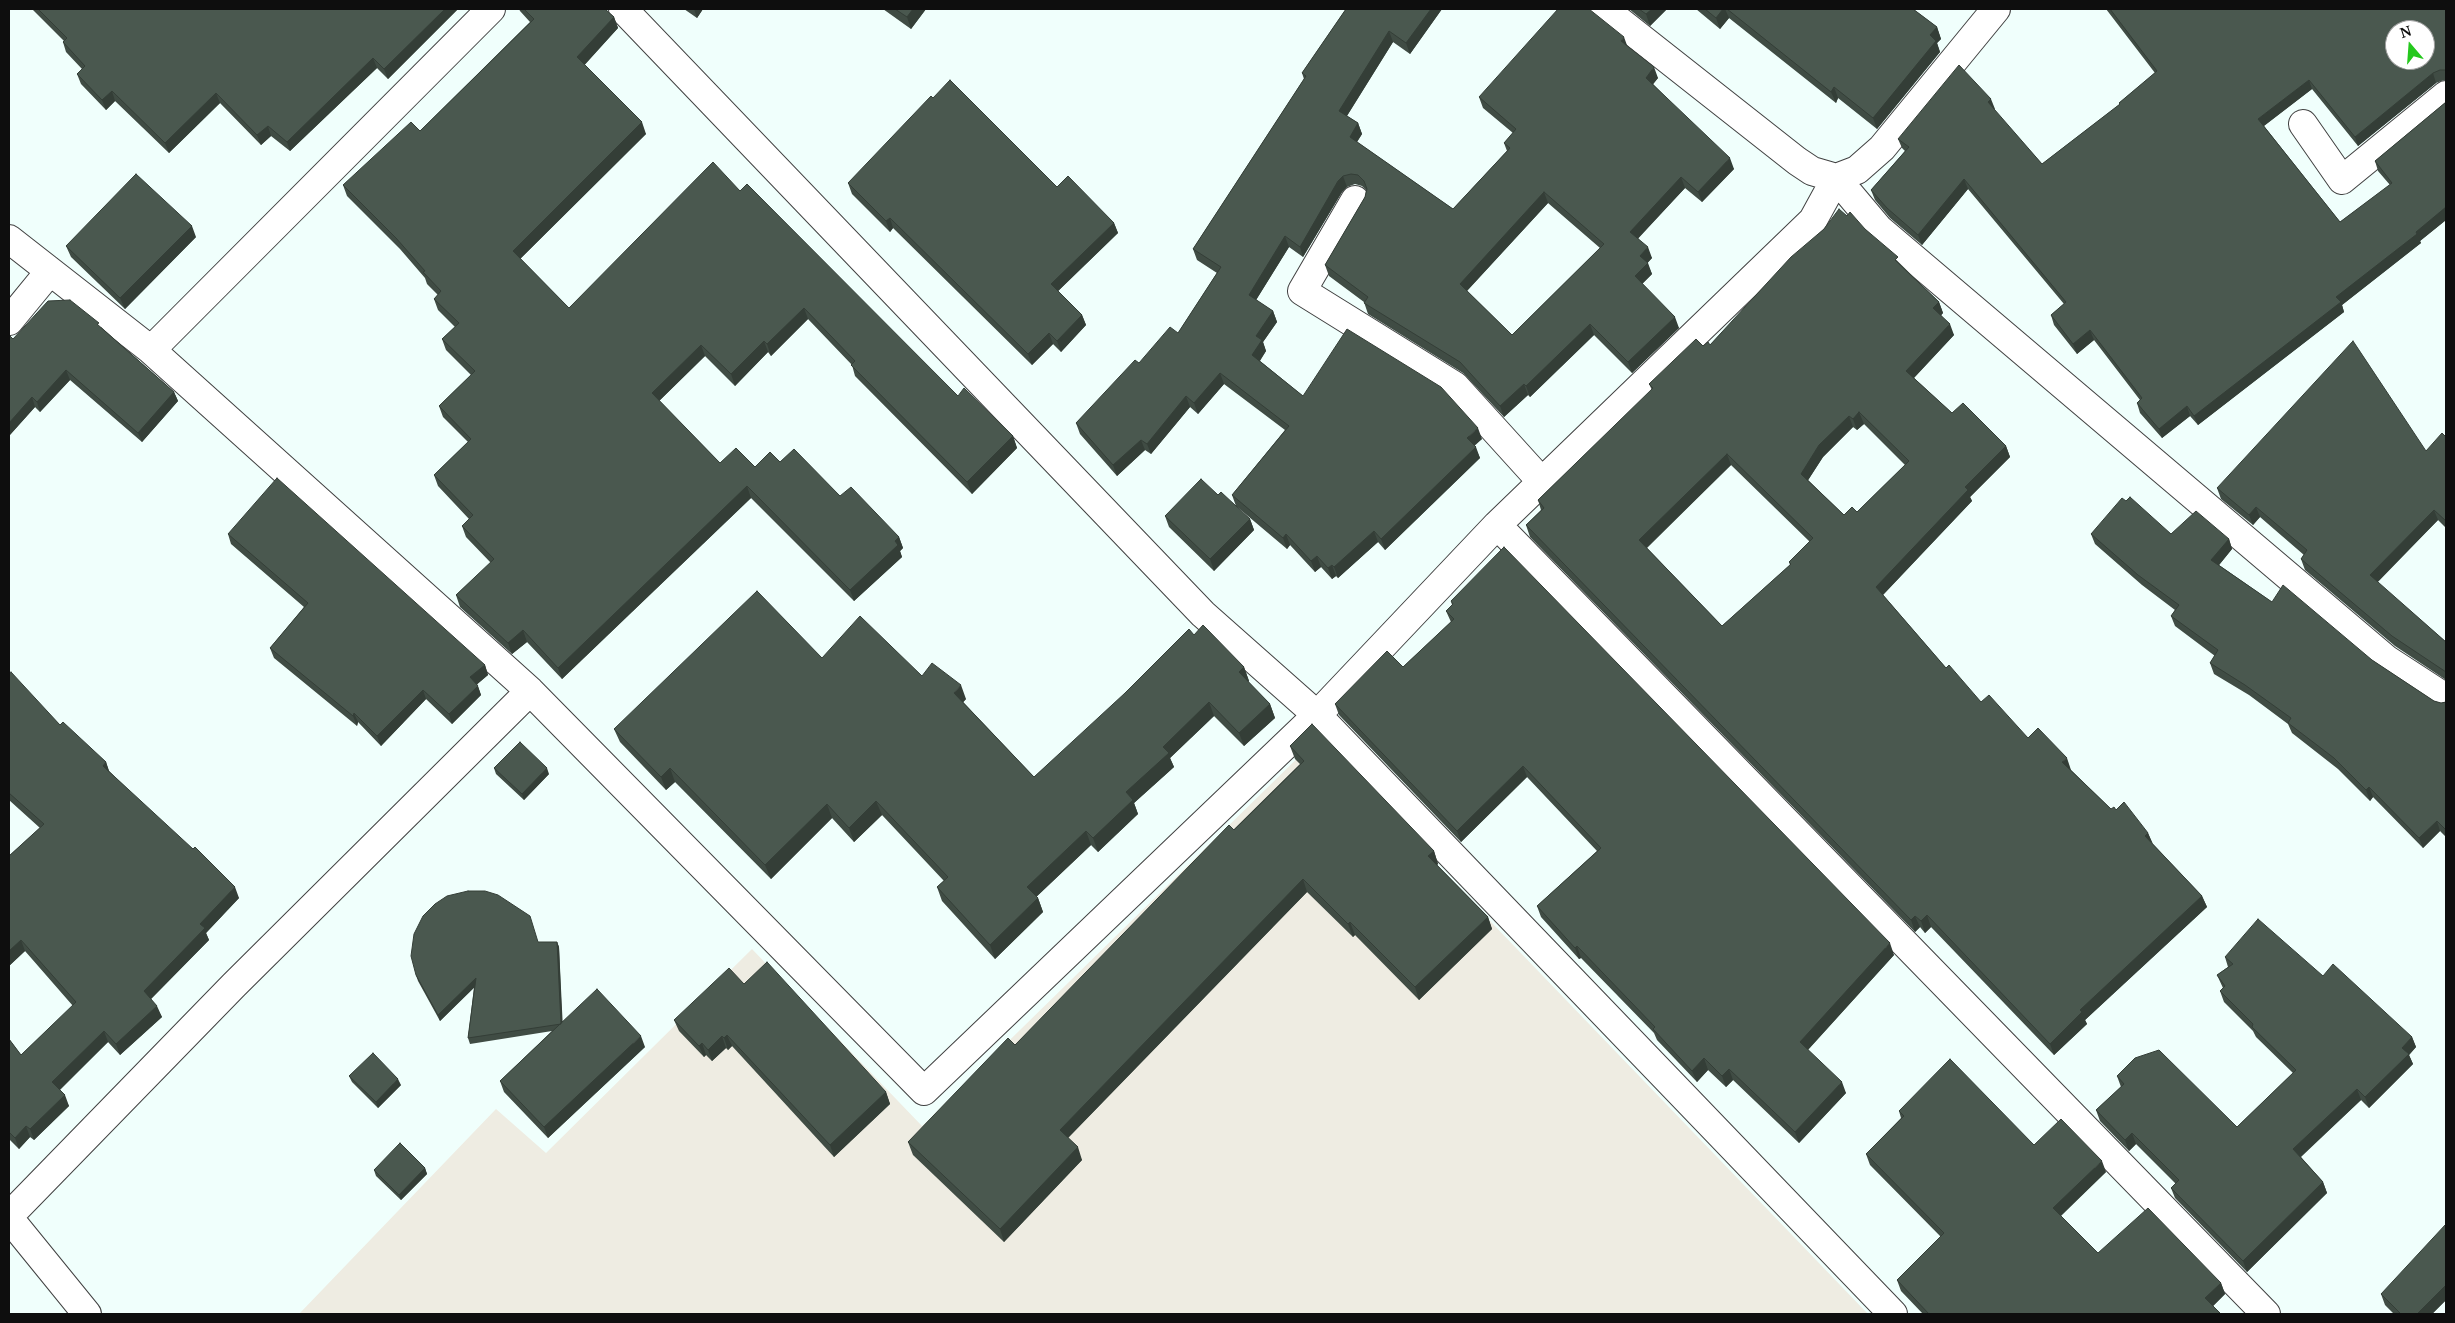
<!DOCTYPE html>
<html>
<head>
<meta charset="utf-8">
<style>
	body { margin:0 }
	#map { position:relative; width:2455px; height:1323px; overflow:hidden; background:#f0fffc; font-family:"Noto Serif",serif }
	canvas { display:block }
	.frame { position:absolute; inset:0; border:10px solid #0e0e0e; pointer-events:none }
	.north { position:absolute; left:2385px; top:20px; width:50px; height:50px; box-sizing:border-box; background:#fff; border:1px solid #9f9f9f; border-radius:50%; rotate:342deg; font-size:14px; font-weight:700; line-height:20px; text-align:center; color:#0e0e0e }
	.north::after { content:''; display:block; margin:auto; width:18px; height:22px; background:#25c81d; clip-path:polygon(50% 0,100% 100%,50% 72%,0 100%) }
</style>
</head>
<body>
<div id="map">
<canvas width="2455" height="1323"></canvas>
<div class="frame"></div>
<div class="north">N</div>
</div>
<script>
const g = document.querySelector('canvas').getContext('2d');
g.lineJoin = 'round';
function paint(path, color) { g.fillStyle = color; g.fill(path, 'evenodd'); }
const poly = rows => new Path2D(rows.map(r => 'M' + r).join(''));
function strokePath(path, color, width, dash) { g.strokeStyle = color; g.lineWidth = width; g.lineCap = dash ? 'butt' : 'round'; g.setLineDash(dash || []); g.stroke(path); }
const industrial = poly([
	[1316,740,1868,1314,299,1314,496,1109,546,1153,752,949,922,1126]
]);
const minor = poly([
	[623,9,1203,614,1317,715,1893,1314],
	[1604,9,1797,161,1812,171,1836,178,1879,229,2386,659,2446,698],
	[2303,124,2342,180,2446,95],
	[1355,200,1302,291,1455,386,1542,482],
	[9,239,151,350,530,691,924,1091,1317,715,1497,525,1813,220,1836,178,1857,170,1882,148,1996,9],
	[9,321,50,271],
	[151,350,491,9],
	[1497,525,2266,1314],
	[9,1216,234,985,530,691],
	[9,1218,87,1314]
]);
const wall = poly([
	[32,9,458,9,388,79,377,68,290,151,271,136,261,145,220,103,169,153,115,101,106,110,81,84,77,74,82,69,66,52,63,42,64,41],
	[519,9,605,9,614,17,618,28,584,65,646,134,520,259,569,308,740,191,958,396,1013,436,1017,448,972,494,855,376,852,365,808,319,771,356,768,352,735,386,705,356,659,401,720,463,755,467,780,462,840,496,899,537,903,548,900,551,902,557,854,601,751,498,562,679,527,642,512,654,460,607,456,595,491,563,466,537,462,526,469,519,438,486,434,475,468,442,443,417,439,406,471,375,446,350,442,339,455,327,438,310,434,299,438,295,427,284,425,278,400,249,347,196,343,185,420,131,530,22,520,11],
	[684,9,703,9,697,18],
	[883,9,926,9,911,29],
	[1346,9,1442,9,1410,54,1393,42,1347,116,1358,123,1362,134,1357,142,1453,209,1507,151,1504,143,1513,133,1483,108,1479,97,1628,47,1658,78,1653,84,1734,169,1702,202,1685,188,1638,238,1652,258,1647,263,1652,274,1642,284,1679,328,1632,373,1594,335,1530,397,1528,395,1504,417,1463,373,1368,314,1364,302,1329,276,1325,265,1365,197,1366,190,1362,186,1355,184,1347,187,1342,192,1303,257,1289,247,1256,300,1273,311,1277,322,1263,342,1266,351,1260,361,1303,396,1482,439,1474,445,1480,458,1385,550,1378,542,1338,578,1336,576,1332,579,1321,567,1315,572,1290,545,1287,549,1236,506,1232,495,1285,430,1224,384,1198,414,1190,407,1151,454,1145,450,1117,476,1080,434,1076,423,1139,363,1178,333,1217,273,1197,260,1193,249,1304,79,1302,73],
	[1548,203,1600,248,1512,335,1467,291],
	[1629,9,1667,9,1650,26],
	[1696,9,1913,9,1937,27,1941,39,1937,43,1940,52,1877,129,1838,98,1836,103,1729,18,1720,29],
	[2106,9,2446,9,2446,80,2444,80,2436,83,2358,146,2312,89,2264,126,2340,222,2390,185,2378,171,2375,161,2446,102,2446,220,2420,241,2421,243,2342,305,2344,312,2198,425,2190,416,2162,438,2140,413,2137,403,2140,400,2094,340,2077,354,2054,325,2051,315,2064,304,1968,189,1922,245,1890,218,1875,200,1871,190,1905,151,1902,148,1898,139,1995,109,1994,110,2042,164,2119,105,2119,103,2155,73],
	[848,183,1057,187,1114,223,1118,233,1058,291,1082,315,1086,325,1061,352,1053,344,1032,365,893,228,890,232,852,194],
	[1847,216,1865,229,1939,302,1943,313,1941,315,1954,335,1914,378,1952,413,2006,446,2010,457,1970,497,1972,501,1883,595,1946,668,1981,702,2071,770,2111,809,2116,810,2148,833,2152,843,2202,896,2207,907,2085,1020,2087,1024,2054,1055,1931,927,1925,933,1920,927,1915,932,1530,537,1526,525,1541,510,1538,500,1652,390,1649,384,1703,346,1710,345,1824,229],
	[1864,424,1905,465,1857,512,1844,515,1808,480,1823,457,1853,427,1857,430],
	[1731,465,1810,542,1789,562,1790,565,1722,626,1647,548],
	[196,237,125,309,71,257,66,246],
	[101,327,174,392,178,401,142,442,70,380,40,412,35,407,9,436,13,339],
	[2446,437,2446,528,2438,520,2377,582,2446,642,2446,680,2395,646,2305,570,2301,559,2304,555,2260,517,2253,525,2221,499,2217,488,2426,451],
	[1218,495,1250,519,1254,530,1214,571,1169,527,1165,516],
	[2126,501,2171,534,2229,539,2232,549,2219,565,2272,602,2372,660,2434,701,2441,703,2446,702,2446,837,2440,831,2423,848,2373,797,2370,801,2338,769,2292,733,2288,724,2249,695,2214,674,2210,663,2215,656,2175,626,2171,616,2175,610,2142,585,2095,544,2091,534],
	[228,534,485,665,488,675,477,684,481,695,452,724,426,699,381,746,358,722,357,726,274,658,270,648,304,607,231,544],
	[1451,601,1894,955,1808,1050,1846,1093,1799,1143,1733,1080,1726,1087,1708,1070,1697,1082,1657,1040,1654,1033,1581,958,1579,959,1541,917,1537,906,1597,851,1527,777,1461,842,1339,715,1335,704,1403,667,1451,622,1446,611,1452,605],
	[1194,635,1244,667,1249,681,1248,682,1270,704,1275,718,1244,746,1214,716,1170,758,1174,767,1134,803,1138,814,1098,852,1091,845,1036,897,1038,898,1043,912,995,959,942,901,937,887,944,881,882,815,854,842,832,818,771,879,675,782,666,790,620,742,614,729,822,658,922,676,966,699,963,702,1034,777],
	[9,675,60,725,106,762,109,771,239,898,206,933,209,940,151,999,162,1017,120,1055,108,1042,60,1090,69,1106,34,1140,30,1137,19,1149,9,1139,9,1039,21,1055,73,1006,25,951,9,966,9,856,40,828,9,800],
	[1290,746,1434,851,1438,864,1437,865,1488,917,1492,929,1419,1000,1355,935,1353,937,1307,892,1068,1138,1082,1160,1004,1242,913,1155,908,1142,1015,1045,1300,764,1295,759],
	[494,768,549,774,524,800,496,774],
	[538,942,557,942,559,947,562,1021,645,1047,548,1138,504,1092,500,1081,552,1031,470,1044,468,1038,474,987,440,1021,418,981,416,975],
	[2225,957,2323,976,2412,1037,2416,1047,2409,1055,2413,1064,2369,1108,2361,1100,2301,1157,2323,1182,2327,1193,2247,1272,2175,1198,2171,1188,2176,1184,2136,1144,2129,1151,2100,1121,2096,1110,2121,1087,2117,1076,2237,1127,2293,1073,2256,1037,2253,1031,2224,1002,2220,991,2223,988,2217,975,2228,967],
	[744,984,886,1092,890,1104,834,1157,732,1046,728,1050,726,1048,712,1061,706,1055,704,1057,679,1031,674,1020],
	[349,1076,401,1085,378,1108,352,1082],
	[1899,1111,2034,1145,2106,1172,2061,1216,2098,1253,2221,1283,2225,1294,2213,1306,2221,1314,1923,1314,1901,1291,1897,1280,1941,1237,1870,1165,1866,1154,1901,1118],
	[425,1168,427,1174,401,1200,376,1176,374,1170],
	[2381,1294,2446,1300,2432,1314,2394,1314,2385,1305]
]);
const shadedWall = poly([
	[445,9,458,9,388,79,384,69],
	[694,9,703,9,697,18],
	[913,9,926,9,911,29,907,17],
	[1431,9,1442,9,1410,54,1406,43],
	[1652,9,1667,9,1650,26,1646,14],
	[1723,9,1725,9,1729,18,1720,29,1716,18],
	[614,17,618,28,581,69,577,57],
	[1937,27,1941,39,1937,43,1940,52,1877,129,1873,118,1930,35],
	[1389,31,1393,42,1343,122,1339,111],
	[1624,37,1628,48,1621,41],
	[373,58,377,68,290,151,287,142],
	[1654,67,1658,78,1650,88,1646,78],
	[2433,73,2436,83,2358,146,2355,137],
	[2309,80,2312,89,2261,128,2258,119],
	[1834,87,1838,98,1836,103,1831,92],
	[112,91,115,101,106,110,102,100],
	[216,93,220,103,169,153,165,143],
	[1991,99,1995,109,1991,112,1988,102],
	[642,122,646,134,517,262,513,251],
	[1358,123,1362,134,1353,148,1350,137],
	[268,126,271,136,261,145,257,135],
	[1730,158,1734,169,1702,202,1698,192],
	[1343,176,1347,187,1342,192,1303,257,1300,247,1338,181],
	[1681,177,1685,188,1634,243,1630,232],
	[1964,179,1968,189,1922,245,1918,235],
	[1544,192,1548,203,1464,294,1460,284],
	[2446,207,2446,220,2420,241,2421,243,2342,305,2344,312,2198,425,2194,416,2336,297],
	[890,218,893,228,890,232,886,221],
	[1114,223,1118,233,1054,295,1051,284],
	[192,226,196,237,125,309,120,298],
	[1285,236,1289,247,1253,305,1249,295],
	[1648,247,1652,258,1644,267,1640,256],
	[1648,263,1652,274,1639,287,1635,276],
	[1939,302,1943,313,1938,319,1933,308],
	[804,308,808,319,771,356,767,344],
	[1273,311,1277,322,1263,342,1266,351,1256,366,1252,355,1256,336],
	[1082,315,1086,325,1061,352,1057,341],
	[1675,317,1679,328,1632,373,1628,362],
	[1590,324,1594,335,1530,397,1526,386],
	[1950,324,1954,335,1910,382,1906,371],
	[2090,330,2094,340,2077,354,2073,344],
	[1049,333,1053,344,1032,365,1028,354],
	[764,341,768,352,735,386,731,374],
	[701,345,705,356,656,404,652,393],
	[66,370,70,380,40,412,37,402],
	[1220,373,1224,384,1198,414,1194,403],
	[1524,384,1528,395,1504,417,1500,406],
	[174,392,178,401,142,442,138,433],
	[1186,396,1190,407,1151,454,1147,444],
	[32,397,35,407,9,436,9,423],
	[2187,406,2190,416,2162,438,2159,429],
	[1859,412,1864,424,1857,430,1853,419],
	[1849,416,1853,427,1823,457,1805,485,1801,474,1819,445],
	[1478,428,1482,439,1471,449,1467,438],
	[1013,436,1017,448,972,494,967,482],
	[1141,440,1145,450,1117,476,1113,465],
	[2006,446,2010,457,1970,497,1972,501,1880,598,1876,587,1965,487],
	[1476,447,1480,458,1385,550,1381,539],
	[1727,454,1731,465,1643,551,1639,540],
	[747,486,751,498,562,679,558,668],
	[2256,507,2260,517,2253,525,2249,515],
	[2434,510,2438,520,2374,586,2370,575],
	[1250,519,1254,530,1214,571,1210,559],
	[1374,531,1378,542,1338,578,1334,567],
	[1286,534,1290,545,1287,549,1283,538],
	[899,537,903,548,900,551,902,557,854,601,850,590],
	[2229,539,2232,549,2215,570,2211,560],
	[1317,556,1321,567,1315,572,1311,561],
	[1332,565,1336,576,1332,579,1328,568],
	[523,630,527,642,512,654,508,643],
	[485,665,488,675,474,687,470,677],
	[1244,667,1249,681,1244,686,1239,672],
	[961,685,966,699,959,707,954,693],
	[478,686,481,695,452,724,449,714],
	[423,690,426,699,381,746,377,736],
	[1209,702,1214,716,1170,758,1174,767,1134,803,1138,814,1098,852,1093,838,1126,792,1163,747],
	[1270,704,1275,718,1244,746,1239,733],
	[354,713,358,722,357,726,353,716],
	[2067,758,2071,770,2067,774,2062,762],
	[106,762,110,774,103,766],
	[1523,766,1527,777,1461,842,1457,831],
	[547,768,549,774,524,800,522,794],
	[670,768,675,782,666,790,661,777],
	[2369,787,2373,797,2370,801,2366,790],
	[876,801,882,815,854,842,849,828],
	[827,804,832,818,771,879,765,865],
	[2437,821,2440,831,2423,848,2419,838],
	[1086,831,1091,845,1032,901,1027,887],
	[2148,833,2153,844,2145,836],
	[1434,851,1438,864,1433,869,1428,856],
	[1303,879,1307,892,1064,1142,1060,1130],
	[235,887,239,898,206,933,209,940,148,1002,144,991,200,924],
	[2202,896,2207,907,2085,1020,2087,1024,2054,1055,2050,1044,2080,1010],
	[1038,898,1043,912,995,959,990,945],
	[1927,915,1931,927,1925,933,1921,921],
	[1915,916,1920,927,1915,932,1911,920],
	[1488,917,1492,929,1419,1000,1415,987],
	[1350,922,1355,935,1353,937,1348,924],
	[21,940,25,951,9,966,9,951],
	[557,942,559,947,563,1030,561,1024],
	[1890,943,1894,955,1804,1054,1800,1042],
	[1577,946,1581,958,1579,959,1575,948],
	[476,978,478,984,440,1021,438,1015],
	[157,1006,162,1017,120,1055,116,1044],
	[104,1031,108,1042,56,1093,52,1082],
	[727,1035,732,1046,728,1050,724,1038],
	[641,1036,645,1047,548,1138,544,1127],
	[722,1036,726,1048,712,1061,708,1050],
	[2412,1037,2416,1047,2409,1055,2413,1064,2369,1108,2365,1097,2402,1048],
	[702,1043,706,1055,704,1057,699,1046],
	[1704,1058,1708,1070,1697,1082,1692,1071],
	[1729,1069,1733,1080,1726,1087,1722,1076],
	[398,1079,401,1085,378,1108,376,1102],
	[1842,1082,1846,1093,1799,1143,1795,1132],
	[2357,1089,2361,1100,2297,1160,2293,1149],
	[886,1092,890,1104,834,1157,830,1145],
	[65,1095,69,1106,34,1140,30,1129],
	[26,1126,30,1137,19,1149,15,1138],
	[2132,1133,2136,1144,2129,1151,2125,1140],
	[1078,1147,1082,1160,1004,1242,1000,1229],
	[2102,1161,2106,1172,2057,1219,2053,1208],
	[425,1168,427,1174,401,1200,399,1195],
	[2323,1182,2327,1193,2247,1272,2243,1261],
	[2221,1283,2225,1294,2209,1310,2205,1298],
	[2446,1285,2446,1300,2432,1314,2417,1314]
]);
const building = poly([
	[38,9,445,9,384,69,373,58,287,142,268,126,257,135,216,93,165,143,112,91,102,100,77,74,85,66,63,42,67,38,38,9],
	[524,9,605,9,614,17,577,57,642,122,513,251,569,308,713,162,740,191,747,184,958,396,964,388,1013,436,967,482,851,365,855,361,804,308,767,344,764,341,731,374,701,345,652,393,720,463,736,448,755,467,770,452,780,462,794,449,840,496,851,487,899,537,895,541,898,545,850,590,747,486,558,668,523,630,508,643,456,595,494,559,462,526,473,515,434,475,471,439,439,406,475,371,442,339,459,323,434,299,441,291,423,272,425,271,396,238,343,185,411,122,420,131,534,19,524,9],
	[895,9,913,9,907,17,895,9],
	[1346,9,1431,9,1406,43,1389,31,1339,111,1358,123,1350,137,1453,209,1510,148,1504,143,1516,129,1479,97,1558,9,1589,9,1624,37,1621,41,1654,67,1646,78,1730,158,1698,192,1681,177,1630,232,1648,247,1640,256,1648,263,1635,276,1675,317,1628,362,1590,324,1526,386,1524,384,1500,406,1460,362,1364,303,1368,297,1325,265,1365,197,1367,189,1364,181,1358,175,1351,174,1343,176,1338,181,1300,247,1285,236,1249,295,1273,311,1256,336,1262,340,1252,355,1303,396,1347,329,1441,387,1478,428,1467,438,1476,447,1381,539,1374,531,1334,567,1332,565,1328,568,1317,556,1311,561,1286,534,1283,538,1232,495,1289,426,1220,373,1194,403,1186,396,1147,444,1141,440,1113,465,1076,423,1135,360,1139,363,1170,327,1178,333,1221,267,1193,249,1306,76,1302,73,1346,9],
	[1544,192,1604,244,1512,335,1460,284,1544,192],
	[1639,9,1652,9,1646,14,1639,9],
	[1705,9,1723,9,1716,18,1705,9],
	[1727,9,1913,9,1937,27,1930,35,1936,41,1873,118,1834,87,1831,92,1727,9],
	[2110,9,2446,9,2446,70,2440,70,2433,73,2355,137,2309,80,2258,119,2340,222,2392,183,2375,161,2446,102,2446,207,2416,232,2417,234,2336,297,2341,302,2194,416,2187,406,2159,429,2137,403,2142,398,2090,330,2073,344,2051,315,2066,302,1964,179,1918,235,1887,208,1871,190,1909,147,1898,139,1959,65,1991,99,1988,102,2042,164,2120,104,2119,103,2157,71,2110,9],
	[2395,30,2425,30,2425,60,2395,60,2395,30],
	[950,80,1057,187,1068,176,1114,223,1051,284,1082,315,1057,341,1049,333,1028,354,890,218,886,221,848,183,931,96,933,98,950,80],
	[136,174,192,226,120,298,66,246,136,174],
	[1839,209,1847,216,1850,212,1865,229,1898,257,1895,260,1939,302,1933,308,1950,324,1906,371,1952,413,1963,403,2006,446,1965,487,1968,490,1876,587,1946,668,1949,665,1981,702,1989,695,2028,738,2038,728,2067,758,2062,762,2111,809,2114,807,2116,810,2124,802,2148,833,2145,836,2202,896,2080,1010,2082,1012,2050,1044,1927,915,1921,921,1915,916,1911,920,1526,525,1544,508,1538,500,1653,388,1649,384,1696,339,1703,346,1708,342,1710,345,1791,257,1824,229,1839,209],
	[1859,412,1909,461,1857,512,1852,507,1844,515,1801,474,1819,445,1849,416,1853,419,1859,412],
	[1727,454,1813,538,1789,562,1791,564,1722,626,1639,540,1727,454],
	[70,300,99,323,97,324,174,392,138,433,66,370,37,402,32,397,9,423,9,335,13,339,48,301,70,300],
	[2353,341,2426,451,2442,433,2446,437,2446,521,2434,510,2370,575,2446,642,2446,672,2392,636,2301,559,2307,550,2256,507,2249,515,2217,488,2353,341],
	[277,478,485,665,470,677,478,686,449,714,423,690,377,736,354,713,353,716,270,648,308,603,228,534,277,478],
	[1201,479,1218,495,1221,492,1250,519,1210,559,1165,516,1201,479],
	[2130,497,2171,534,2196,511,2229,539,2211,560,2272,602,2283,585,2372,660,2434,701,2441,703,2446,702,2446,830,2437,821,2419,838,2369,787,2366,790,2334,758,2288,723,2291,718,2245,685,2210,663,2218,650,2171,616,2179,605,2138,575,2091,534,2122,498,2126,501,2130,497],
	[1504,547,1890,943,1800,1042,1842,1082,1795,1132,1729,1069,1722,1076,1704,1058,1692,1071,1653,1029,1655,1027,1577,946,1575,948,1537,906,1601,848,1523,766,1457,831,1335,704,1387,651,1403,667,1454,619,1446,611,1453,604,1451,601,1504,547],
	[757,591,822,658,860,616,922,676,932,663,961,685,954,693,1034,777,1125,693,1189,629,1194,635,1203,625,1206,628,1244,667,1239,672,1270,704,1239,733,1209,702,1163,747,1169,753,1126,792,1133,800,1093,838,1086,831,1027,887,1038,898,990,945,937,887,948,877,876,801,849,828,827,804,765,865,670,768,661,777,614,729,757,591],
	[11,672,60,725,63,722,106,762,103,766,193,849,195,847,235,887,200,924,205,928,144,991,157,1006,116,1044,104,1031,52,1082,65,1095,30,1129,26,1126,15,1138,9,1132,9,1039,21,1055,76,1002,21,940,9,951,9,856,44,824,9,793,9,675,11,672],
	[1312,724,1434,851,1428,856,1488,917,1415,987,1350,922,1348,924,1303,879,1060,1130,1078,1147,1000,1229,908,1142,1008,1038,1015,1045,1229,825,1234,830,1304,761,1290,746,1312,724],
	[520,742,547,768,522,794,494,768,520,742],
	[468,891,485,891,498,895,530,916,538,942,557,942,561,1024,468,1038,476,978,438,1015,416,975,411,956,414,934,423,916,435,904,447,896,468,891],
	[2258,919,2323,976,2333,964,2412,1037,2402,1048,2409,1054,2365,1097,2357,1089,2293,1149,2323,1182,2243,1261,2171,1188,2179,1180,2132,1133,2125,1140,2096,1110,2124,1084,2117,1076,2135,1058,2159,1050,2237,1127,2296,1070,2252,1027,2253,1024,2220,991,2225,986,2217,975,2233,964,2225,957,2258,919],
	[767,962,886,1092,830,1145,727,1035,724,1038,722,1036,708,1050,702,1043,699,1046,674,1020,729,968,744,984,767,962],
	[597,989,641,1036,544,1127,500,1081,597,989],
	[373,1053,398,1079,376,1102,349,1076,373,1053],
	[1950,1059,2034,1145,2061,1119,2102,1161,2053,1208,2098,1253,2148,1208,2221,1283,2205,1298,2221,1314,1929,1314,1897,1280,1944,1233,1866,1154,1904,1116,1899,1111,1950,1059],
	[400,1143,425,1168,399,1195,374,1170,400,1143],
	[2446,1224,2446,1285,2417,1314,2401,1314,2381,1294,2446,1224]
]);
paint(industrial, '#eeece2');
strokePath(minor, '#414141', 30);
strokePath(minor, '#fff', 28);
paint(wall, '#404c44');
paint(shadedWall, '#343e37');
paint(building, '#4a584f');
strokePath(building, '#343e37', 1);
</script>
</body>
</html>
